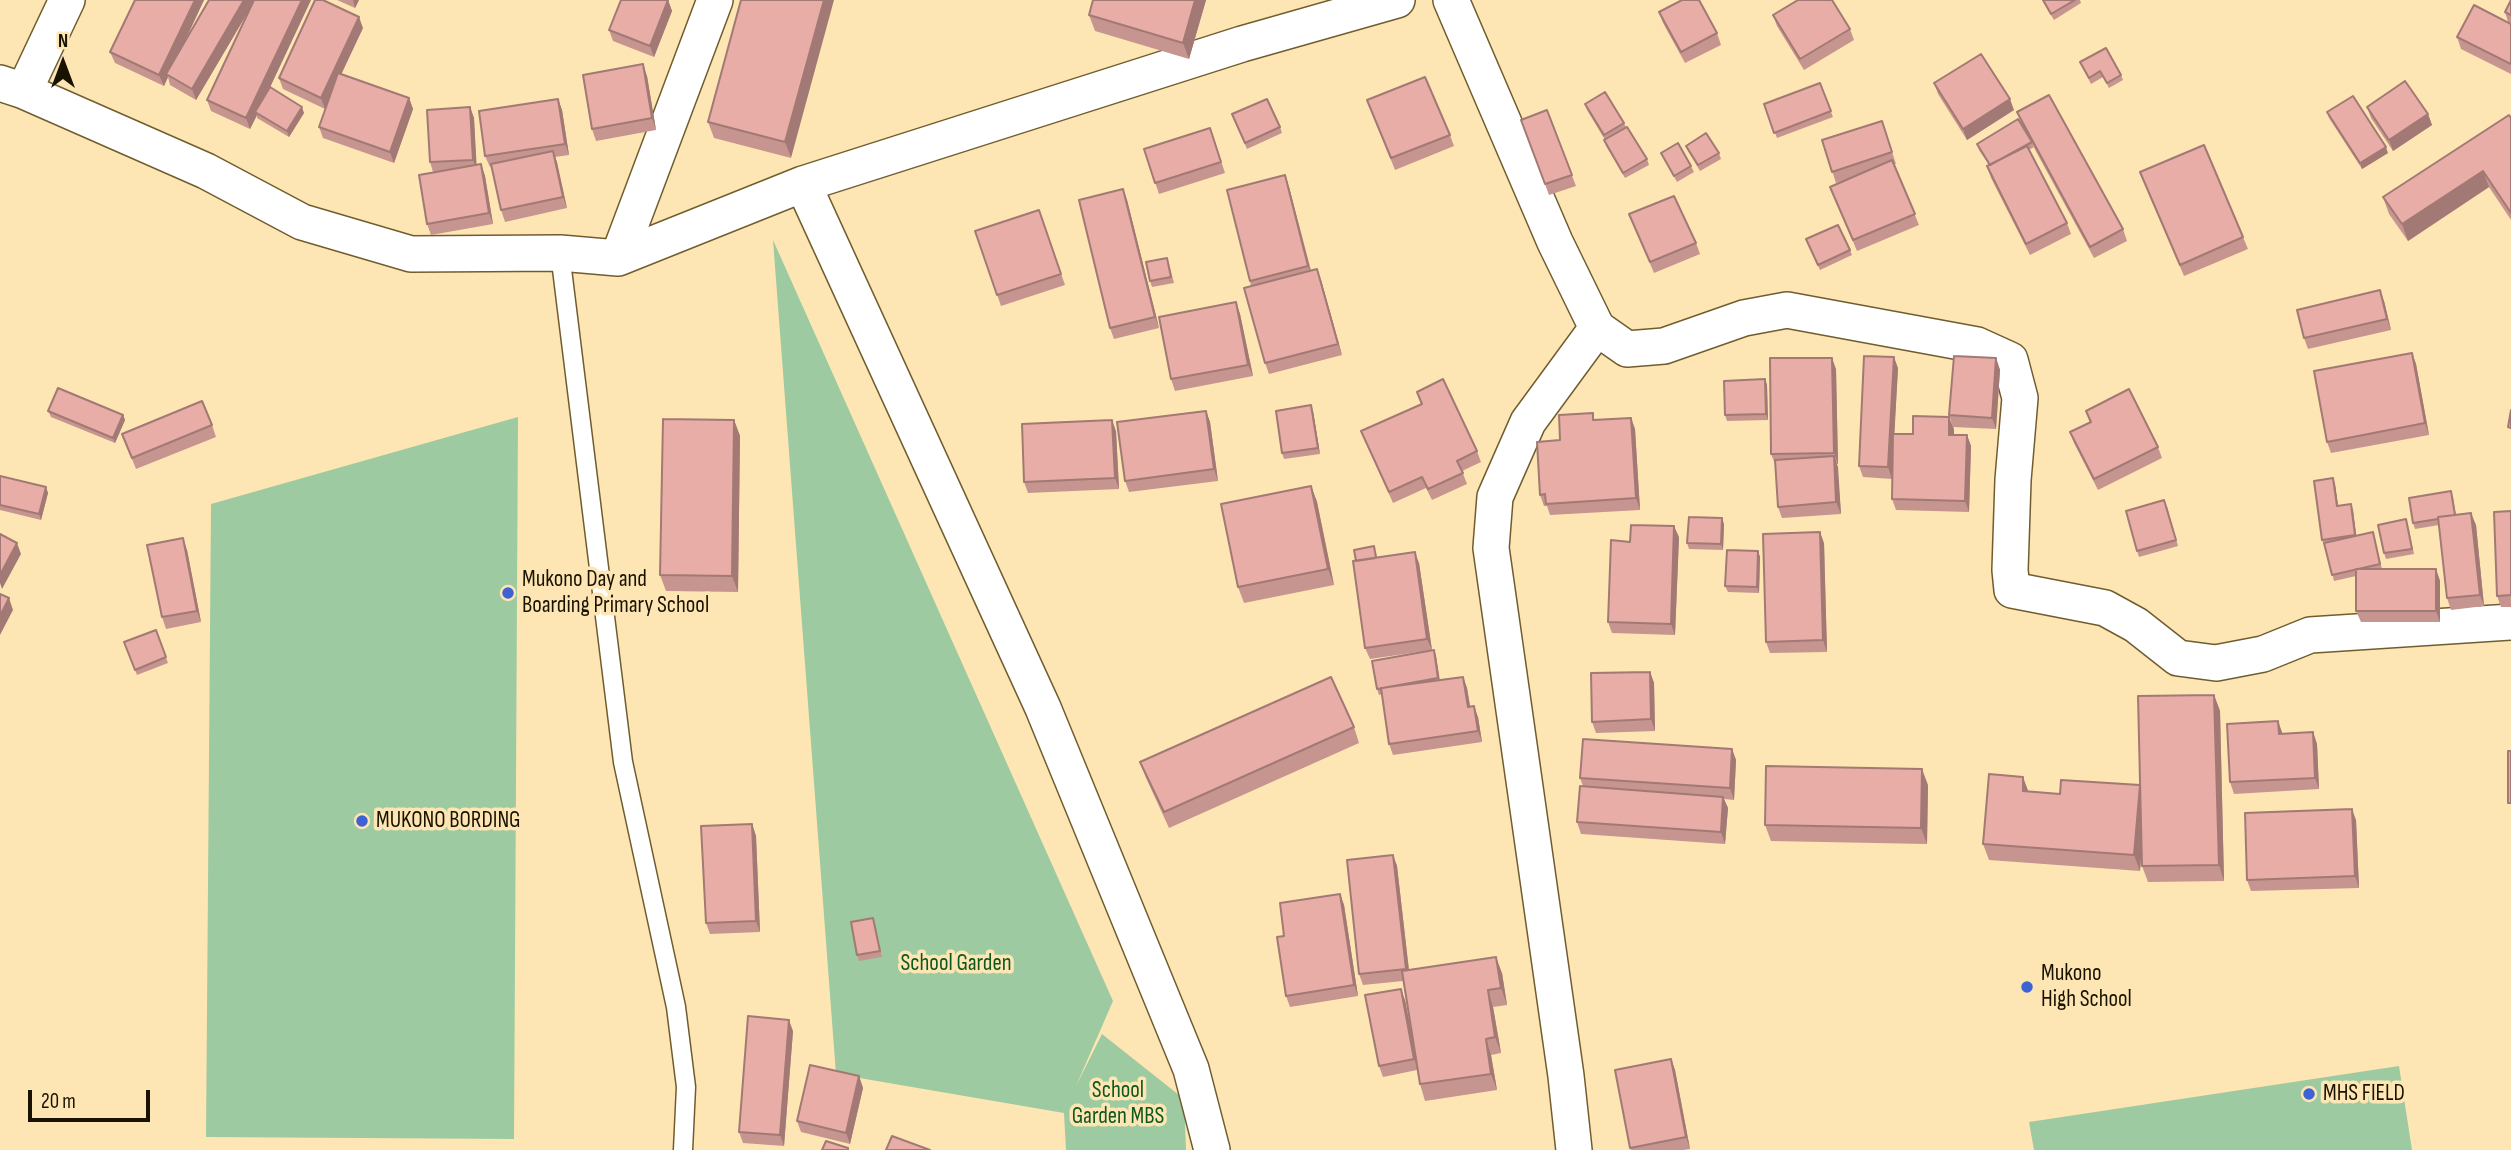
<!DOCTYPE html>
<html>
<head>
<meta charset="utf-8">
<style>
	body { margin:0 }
	#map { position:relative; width:2511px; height:1150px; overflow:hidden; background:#fde6b4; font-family:"Sofia Sans Condensed",sans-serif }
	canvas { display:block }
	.north { position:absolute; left:28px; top:28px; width:70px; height:70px; -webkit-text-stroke:5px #fde6b4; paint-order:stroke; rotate:0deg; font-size:19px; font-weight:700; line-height:28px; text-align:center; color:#191201 }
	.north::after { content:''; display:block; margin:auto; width:24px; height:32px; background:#191201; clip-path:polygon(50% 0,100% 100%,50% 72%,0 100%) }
	.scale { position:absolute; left:28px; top:1090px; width:122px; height:32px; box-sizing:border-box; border:4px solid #191201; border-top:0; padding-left:9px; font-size:21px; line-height:24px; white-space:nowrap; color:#191201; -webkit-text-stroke:5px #fde6b4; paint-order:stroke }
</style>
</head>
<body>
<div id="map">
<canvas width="2511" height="1150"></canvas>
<div class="north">N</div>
<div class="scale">20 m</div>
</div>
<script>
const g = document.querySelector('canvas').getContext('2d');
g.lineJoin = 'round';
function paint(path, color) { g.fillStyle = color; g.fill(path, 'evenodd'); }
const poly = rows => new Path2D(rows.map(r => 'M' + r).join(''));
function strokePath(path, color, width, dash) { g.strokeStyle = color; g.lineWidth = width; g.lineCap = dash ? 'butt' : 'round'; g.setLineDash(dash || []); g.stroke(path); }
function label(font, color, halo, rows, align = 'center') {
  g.font = font + ' "Sofia Sans Condensed",sans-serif'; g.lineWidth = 7; g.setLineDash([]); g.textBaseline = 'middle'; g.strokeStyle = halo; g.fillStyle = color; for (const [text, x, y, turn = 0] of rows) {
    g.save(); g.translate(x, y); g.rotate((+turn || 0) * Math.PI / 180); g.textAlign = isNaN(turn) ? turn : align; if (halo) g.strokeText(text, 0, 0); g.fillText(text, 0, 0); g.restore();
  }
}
const green = poly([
	[773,240,1113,1001,1076,1086,1102,1034,1184,1099,1186,1150,1066,1150,1064,1113,836,1074],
	[518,417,514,1139,206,1137,211,504],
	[2399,1066,2412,1150,2034,1150,2029,1122]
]);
const lane = poly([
	[560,253,623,762,676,1007,686,1087,683,1150]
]);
const street = poly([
	[1451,0,1555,242,1597,328,1627,349,1664,346,1744,318,1787,310,1977,345,2010,360,2020,398,2013,480,2010,570,2012,590,2105,608,2136,625,2178,658,2216,663,2263,654,2310,635,2511,622],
	[0,83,24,91,206,171,302,222,411,254,560,253,618,258,803,184,1242,44,1397,0],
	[24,91,67,0],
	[803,184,1043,708,1191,1069,1212,1150],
	[618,258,715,0],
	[1574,1150,1566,1076,1491,548,1495,497,1528,422,1597,328]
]);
const wall = poly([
	[135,0,204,0,183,45,209,0,311,0,270,87,304,113,289,137,257,118,257,115,250,129,211,111,207,100,251,7,196,100,170,85,168,77,164,86,115,63,110,52],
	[337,0,359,0,355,8],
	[668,0,672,11,654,57,613,41,609,30],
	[741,0,791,158,714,138,708,122],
	[1206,0,1189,59,1095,31,1089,15],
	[2042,0,2080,0,2081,3,2054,20],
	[2511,0,2511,74,2461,49,2457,37,2508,22,2505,12],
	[1659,12,1717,33,1721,45,1685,63,1663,23],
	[1773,15,1850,29,1854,40,1804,70,1777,26],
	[363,28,341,74,409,98,413,109,394,163,323,138,319,127,325,109,283,89,279,78],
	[2080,62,2121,75,2123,80,2109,88,2103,77,2091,84],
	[647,76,656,130,596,141,592,129],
	[1820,83,1833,117,1777,138,1764,104],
	[1934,83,2014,110,1967,140,1938,94],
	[558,99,562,110,569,155,555,157,567,208,505,222,501,210,491,167,490,167,485,156],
	[1367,100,1450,135,1454,146,1395,170],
	[1585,104,1624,123,1626,127,1647,159,1649,165,1625,178,1606,146,1604,140,1605,140,1587,110],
	[470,107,474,118,476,165,481,164,485,176,493,224,431,235,427,224,433,172,430,162],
	[2367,107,2428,114,2432,125,2393,151,2371,118],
	[1547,110,1576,186,1549,195,1521,120],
	[2017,112,2123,229,2127,241,2094,258,2033,146,2034,147,2029,150,2067,223,2071,234,2030,255,1991,178,1987,166,1989,165,1979,150,1977,144,2021,123],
	[2327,112,2388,153,2362,169,2329,118],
	[2511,118,2511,220,2489,187,2408,241,2389,214,2383,197],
	[1234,120,1280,127,1282,133,1247,149],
	[1882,121,1896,164,1894,164,1919,225,1857,251,1830,187,1845,180,1836,183,1822,140],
	[1210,128,1225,173,1159,194,1144,149],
	[1686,146,1719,153,1721,159,1700,171,1688,151],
	[1661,153,1691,166,1694,172,1677,182],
	[2140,172,2243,237,2248,249,2184,276],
	[1289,187,1311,270,1321,280,1342,355,1269,374,1265,363,1250,281],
	[1123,189,1127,200,1159,328,1114,339,1110,328],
	[1039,210,1065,285,1001,306,975,231],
	[1629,214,1696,243,1700,254,1654,273],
	[1809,245,1850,250,1852,255,1820,270],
	[1169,264,1174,283,1152,287,1150,281],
	[2384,301,2391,330,2308,349,2304,338],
	[1236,302,1240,314,1253,376,1175,391,1171,379],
	[2412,353,2416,364,2429,435,2331,453,2327,442],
	[1996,358,2000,370,1996,429,1953,427,1949,415],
	[1898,368,1894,434,1913,434,1954,429,1954,435,1967,435,1971,446,1969,512,1896,510,1892,499,1892,479,1863,477,1859,466],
	[1836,369,1838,464,1837,464,1841,514,1782,518,1778,507,1775,464,1771,454],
	[1765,379,1767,385,1768,420,1727,421,1725,415],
	[1417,392,1477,451,1481,462,1462,471,1467,484,1432,500,1426,488,1393,503,1361,431,1421,404],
	[48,411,123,415,125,420,115,443,51,417],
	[1206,411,1210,422,1218,481,1129,492,1125,481],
	[1313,411,1320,454,1284,459,1282,453],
	[2086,411,2158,447,2162,458,2098,490,2074,443,2070,432,2090,423],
	[1631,418,1635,429,1640,510,1550,515,1547,506,1544,506,1540,495,1560,440,1595,420],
	[734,420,740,436,738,592,666,591,660,575],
	[212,425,216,437,136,469,122,434],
	[1116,431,1119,489,1028,493,1024,482],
	[0,476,46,487,48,493,41,520,0,510],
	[2335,484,2338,506,2353,510,2356,536,2373,532,2382,569,2436,569,2440,581,2440,622,2361,622,2356,611,2356,576,2334,581,2325,545,2324,545,2322,540],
	[1311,486,1317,502,1334,585,1244,603,1238,587],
	[2453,497,2456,515,2476,525,2484,606,2451,610,2447,598,2439,525,2415,529,2413,523],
	[2167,506,2178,546,2139,557,2137,551],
	[2511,511,2511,607,2501,607,2497,596],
	[1724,524,1723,550,1689,549,1687,543],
	[2408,525,2414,554,2386,559,2384,553],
	[1679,537,1675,635,1612,633,1608,622,1630,542],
	[1824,543,1827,652,1770,653,1766,642],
	[187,550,201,622,166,629,162,617],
	[1758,551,1760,557,1759,593,1728,592,1725,586],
	[1376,552,1377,558,1419,563,1432,650,1370,659,1365,648],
	[156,630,168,663,137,675,124,642],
	[1434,650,1436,656,1440,680,1463,677,1467,688,1470,706,1478,717,1482,742,1393,755,1389,744,1382,694,1379,695,1377,689],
	[1650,672,1654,683,1655,731,1596,733,1592,722],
	[2214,695,2220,711,2224,881,2148,882,2142,866,2142,847,2140,871,1989,860,1983,844,2060,794,2140,785],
	[2278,721,2282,734,2313,732,2317,744,2319,789,2234,794,2230,782],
	[1354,727,1359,743,1169,828,1146,778,1140,762],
	[1732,749,1736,760,1734,800,1724,799,1728,808,1725,844,1581,834,1577,822,1583,786,1580,778],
	[1928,785,1927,844,1771,841,1765,825],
	[2356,820,2359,888,2251,891,2247,880],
	[752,824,756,836,760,932,710,934,706,923],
	[1393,855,1397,866,1409,970,1502,973,1507,1005,1493,1007,1501,1053,1491,1055,1497,1090,1425,1101,1420,1084,1417,1070,1383,1077,1379,1066,1405,1000,1412,1036,1403,981,1363,985,1359,974],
	[1340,894,1344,905,1358,996,1290,1007,1286,996,1284,936],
	[873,918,882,957,859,961,857,955],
	[793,1031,784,1146,743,1143,739,1132],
	[1671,1059,1675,1070,1690,1149,1683,1150,1631,1150,1615,1070],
	[859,1076,863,1088,850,1144,801,1132,797,1121]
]);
const shadedWall = poly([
	[195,0,204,0,169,75,166,74,168,77,164,86,159,75],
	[244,0,255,0,196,100,192,89],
	[302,0,311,0,258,113,255,112,257,115,250,129,246,118],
	[353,0,359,0,355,8],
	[668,0,672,11,654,57,650,46],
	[824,0,834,0,791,158,785,142],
	[1195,0,1206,0,1189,59,1183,43],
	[359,17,363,28,325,109,321,98],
	[643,64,647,76,656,130,652,118],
	[409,98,413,109,394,163,390,152],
	[558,99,562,110,569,155,565,144],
	[2010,99,2014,110,1967,140,1963,129],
	[302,107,304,113,289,137,287,131],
	[470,107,474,118,477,172,473,160],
	[2428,114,2432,125,2393,151,2389,140],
	[2386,147,2388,153,2362,169,2360,163],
	[553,151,557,162,567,208,563,197],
	[481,164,485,176,493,224,489,213],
	[2483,171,2489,187,2408,241,2402,224],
	[1285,175,1289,187,1312,277,1308,266],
	[1123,189,1127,200,1159,328,1155,317],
	[1317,269,1321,280,1342,355,1338,344],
	[2380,290,2384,301,2391,330,2387,319],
	[1236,302,1240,314,1253,376,1248,365],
	[2412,353,2416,364,2429,435,2425,423],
	[1894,357,1898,368,1892,479,1888,467],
	[1832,358,1836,369,1838,464,1834,453],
	[1996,358,2000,370,1996,429,1992,418],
	[1765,379,1767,385,1768,420,1766,414],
	[1311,405,1313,411,1320,454,1318,448],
	[1206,411,1210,422,1218,481,1214,469],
	[123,415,125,420,115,443,113,438],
	[1949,417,1954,429,1954,446,1949,435],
	[1631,418,1635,429,1640,510,1636,498],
	[734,420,740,436,738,592,732,576],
	[1112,420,1116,431,1119,489,1115,478],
	[1967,435,1971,446,1969,512,1965,501],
	[1834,456,1838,467,1841,514,1836,502],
	[2333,478,2335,484,2339,512,2337,506],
	[1311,486,1317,502,1334,585,1328,569],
	[46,487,48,493,41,520,39,514],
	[2351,504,2353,510,2357,541,2355,535],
	[2471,513,2476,525,2484,606,2480,595],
	[1722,518,1724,524,1723,550,1721,544],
	[1674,526,1679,537,1675,635,1671,624],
	[1820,532,1824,543,1827,652,1823,640],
	[183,538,187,550,201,622,197,611],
	[17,543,21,554,2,589,0,583,0,575],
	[1758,551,1760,557,1759,593,1757,587],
	[1415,552,1419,563,1432,650,1427,639],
	[2436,569,2440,581,2440,622,2436,611],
	[9,598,13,610,0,635,0,616],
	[1434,650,1436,656,1440,684,1438,678],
	[1650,672,1654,683,1655,731,1651,719],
	[1463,677,1467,688,1472,718,1468,707],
	[2214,695,2220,711,2224,881,2219,865],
	[1474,706,1478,717,1482,742,1478,731],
	[2278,721,2282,732,2283,746,2279,734],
	[2313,732,2317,744,2319,789,2315,778],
	[1732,749,1736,760,1734,800,1730,788],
	[1922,769,1928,785,1927,844,1921,828],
	[2023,777,2029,793,2023,791],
	[2140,785,2145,801,2140,871,2134,855],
	[1723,797,1728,808,1725,844,1721,832],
	[2352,809,2356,820,2359,888,2355,876],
	[752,824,756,836,760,932,756,921],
	[1393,855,1397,866,1410,980,1406,969],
	[1340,894,1344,905,1358,996,1354,985],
	[1496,957,1502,973,1507,1005,1501,988],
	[1401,989,1405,1000,1419,1070,1414,1059],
	[1488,990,1493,1007,1501,1053,1495,1037],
	[789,1020,793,1031,784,1146,780,1135],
	[1486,1039,1491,1055,1497,1090,1491,1074],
	[1671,1059,1675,1070,1690,1149,1686,1137],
	[859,1076,863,1088,850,1144,846,1133]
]);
const building = poly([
	[135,0,195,0,159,75,110,52,135,0],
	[209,0,244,0,192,89,166,74,209,0],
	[254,0,302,0,246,118,207,100,254,0],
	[315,0,323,0,359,17,321,98,279,78,315,0],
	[621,0,668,0,650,46,609,30,621,0],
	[741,0,824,0,785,142,708,122,741,0],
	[1093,0,1195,0,1183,43,1089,15,1093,0],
	[1682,0,1699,0,1717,33,1681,52,1659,12,1682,0],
	[1798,0,1832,0,1850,29,1800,59,1773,15,1798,0],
	[2043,0,2075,0,2051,14,2043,0],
	[2511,0,2511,15,2505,12,2511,0],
	[2474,5,2511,24,2511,64,2457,37,2474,5],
	[2106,48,2121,75,2107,83,2100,71,2089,78,2080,62,2106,48],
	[1981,54,2010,99,1963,129,1934,83,1981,54],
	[643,64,652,118,592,129,583,75,643,64],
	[338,73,409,98,390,152,319,127,338,73],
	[1425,77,1450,135,1391,158,1367,100,1425,77],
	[2405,81,2428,114,2389,140,2367,107,2405,81],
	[1820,83,1831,111,1774,133,1764,104,1820,83],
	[270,87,302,107,287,131,255,112,270,87],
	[1605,92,1624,123,1604,135,1585,104,1605,92],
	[2049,95,2123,229,2090,247,2017,112,2049,95],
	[2353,96,2386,147,2360,163,2327,112,2353,96],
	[558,99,565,144,485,156,479,111,558,99],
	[1267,99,1280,127,1245,143,1232,114,1267,99],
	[470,107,473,160,430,162,427,110,470,107],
	[1547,110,1572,175,1545,184,1521,120,1547,110],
	[2509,115,2511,118,2511,213,2483,171,2402,224,2383,197,2509,115],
	[2018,119,2032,142,1990,165,1977,144,2018,119],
	[1882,121,1892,152,1832,172,1822,140,1882,121],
	[1627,127,1647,159,1623,173,1604,140,1627,127],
	[1210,128,1221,162,1155,183,1144,149,1210,128],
	[1706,133,1719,153,1698,165,1686,146,1706,133],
	[1678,143,1691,166,1674,176,1661,153,1678,143],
	[2204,145,2243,237,2180,265,2140,172,2204,145],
	[2027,146,2067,223,2026,244,1987,166,2027,146],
	[553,151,563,197,501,210,491,164,553,151],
	[1892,160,1915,214,1853,240,1830,187,1892,160],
	[481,164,489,213,427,224,419,175,481,164],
	[1285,175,1308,266,1250,281,1227,190,1285,175],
	[1123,189,1155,317,1110,328,1079,200,1123,189],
	[1674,196,1696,243,1650,262,1629,214,1674,196],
	[1039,210,1061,274,997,295,975,231,1039,210],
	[1838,225,1850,250,1818,265,1806,239,1838,225],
	[1167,258,1171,277,1150,281,1146,262,1167,258],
	[1317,269,1338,344,1265,363,1244,288,1317,269],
	[2380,290,2387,319,2304,338,2297,310,2380,290],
	[1236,302,1248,365,1171,379,1159,317,1236,302],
	[2412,353,2425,423,2327,442,2314,371,2412,353],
	[1864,356,1894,357,1888,467,1859,466,1864,356],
	[1954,356,1996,358,1992,418,1949,415,1954,356],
	[1770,358,1832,358,1834,453,1771,454,1770,358],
	[1443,379,1477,451,1457,461,1463,473,1428,489,1422,477,1389,492,1361,431,1422,404,1417,392,1443,379],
	[1765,379,1766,414,1725,415,1724,381,1765,379],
	[58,388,123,415,113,438,48,411,58,388],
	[2129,389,2158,447,2094,479,2070,432,2091,422,2086,411,2129,389],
	[202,401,212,425,132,458,122,434,202,401],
	[1311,405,1318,448,1282,453,1276,411,1311,405],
	[2511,410,2511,428,2508,427,2511,410],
	[1206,411,1214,469,1125,481,1117,422,1206,411],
	[1593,413,1593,420,1631,418,1636,498,1546,504,1545,494,1540,495,1537,442,1560,440,1559,415,1593,413],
	[1913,416,1949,417,1949,435,1967,435,1965,501,1892,499,1893,434,1913,434,1913,416],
	[663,419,734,420,732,576,660,575,663,419],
	[1112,420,1115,478,1024,482,1022,424,1112,420],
	[1834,456,1836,502,1778,507,1775,460,1834,456],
	[0,476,46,487,39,514,0,505,0,476],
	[2333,478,2337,506,2351,504,2355,535,2322,540,2314,481,2333,478],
	[1311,486,1328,569,1238,587,1221,504,1311,486],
	[2451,491,2455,515,2438,517,2438,519,2413,523,2409,498,2451,491],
	[2164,500,2176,540,2137,551,2126,511,2164,500],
	[2511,511,2511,595,2497,596,2494,512,2511,511],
	[2471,513,2480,595,2447,598,2438,517,2471,513],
	[1689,517,1722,518,1721,544,1687,543,1689,517],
	[2406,519,2412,549,2384,553,2378,525,2406,519],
	[1631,525,1674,526,1671,624,1608,622,1611,540,1630,542,1631,525],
	[1820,532,1823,640,1766,642,1763,534,1820,532],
	[2373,532,2380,564,2332,575,2324,543,2373,532],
	[0,534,17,543,0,575,0,534],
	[183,538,197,611,162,617,147,545,183,538],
	[1374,546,1376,558,1356,561,1354,550,1374,546],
	[1727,550,1758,551,1757,587,1725,586,1727,550],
	[1415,552,1427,639,1365,648,1353,561,1415,552],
	[2356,569,2436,569,2436,611,2356,611,2356,569],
	[0,594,9,598,0,616,0,594],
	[156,630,166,657,135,670,124,642,156,630],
	[1434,650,1438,678,1377,689,1372,661,1434,650],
	[1650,672,1651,719,1592,722,1591,673,1650,672],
	[1331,677,1354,727,1164,812,1140,762,1331,677],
	[1463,677,1468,707,1474,706,1478,731,1389,744,1381,688,1463,677],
	[2214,695,2219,865,2142,866,2138,696,2214,695],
	[2278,721,2279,734,2313,732,2315,778,2230,782,2227,724,2278,721],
	[1583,739,1732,749,1730,788,1580,778,1583,739],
	[2508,751,2511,751,2511,803,2508,803,2508,751],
	[1766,766,1922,769,1921,828,1765,825,1766,766],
	[1989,774,2023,777,2023,791,2060,794,2061,780,2140,785,2134,855,1983,844,1989,774],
	[1580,786,1723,797,1721,832,1577,822,1580,786],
	[2352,809,2355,876,2247,880,2245,813,2352,809],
	[752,824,756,921,706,923,701,826,752,824],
	[1393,855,1406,969,1359,974,1347,860,1393,855],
	[1340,894,1354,985,1286,996,1277,937,1284,936,1280,903,1340,894],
	[873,918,880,951,857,955,851,922,873,918],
	[1496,957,1501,988,1488,990,1495,1037,1486,1039,1491,1074,1420,1084,1402,971,1496,957],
	[1401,989,1414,1059,1379,1066,1365,995,1401,989],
	[748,1016,789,1020,780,1135,739,1132,748,1016],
	[1671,1059,1686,1137,1630,1148,1615,1070,1671,1059],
	[810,1065,859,1076,846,1133,797,1121,810,1065],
	[892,1136,930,1150,886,1150,892,1136],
	[826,1141,848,1148,848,1150,822,1150,826,1141]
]);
const markers = [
	[508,593,7,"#3d62d4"],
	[362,821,7,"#3d62d4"],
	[2027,987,7,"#3d62d4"],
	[2309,1094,7,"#3d62d4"]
];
const poiNames = [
	["Mukono Day and",522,580],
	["Boarding Primary School",522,606],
	["MUKONO BORDING",376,821],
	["Mukono",2041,974],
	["High School",2041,1000],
	["MHS FIELD",2323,1094]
];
const parkNames = [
	["School Garden",956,964],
	["School",1118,1091],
	["Garden MBS",1118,1117]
];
paint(green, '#9dcaa0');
strokePath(lane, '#705d2f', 21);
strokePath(street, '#705d2f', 38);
strokePath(lane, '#fff', 18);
strokePath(street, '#fff', 35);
paint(wall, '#c7958f');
paint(shadedWall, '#a27974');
paint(building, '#e7ada6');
strokePath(building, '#a27974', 2);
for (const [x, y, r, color] of markers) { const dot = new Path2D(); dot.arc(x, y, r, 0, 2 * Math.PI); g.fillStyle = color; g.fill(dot); strokePath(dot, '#fde6b4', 2.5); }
label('23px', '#191201', '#fde6b4', poiNames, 'left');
label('23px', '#0e571f', '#fde6b4', parkNames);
</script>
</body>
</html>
